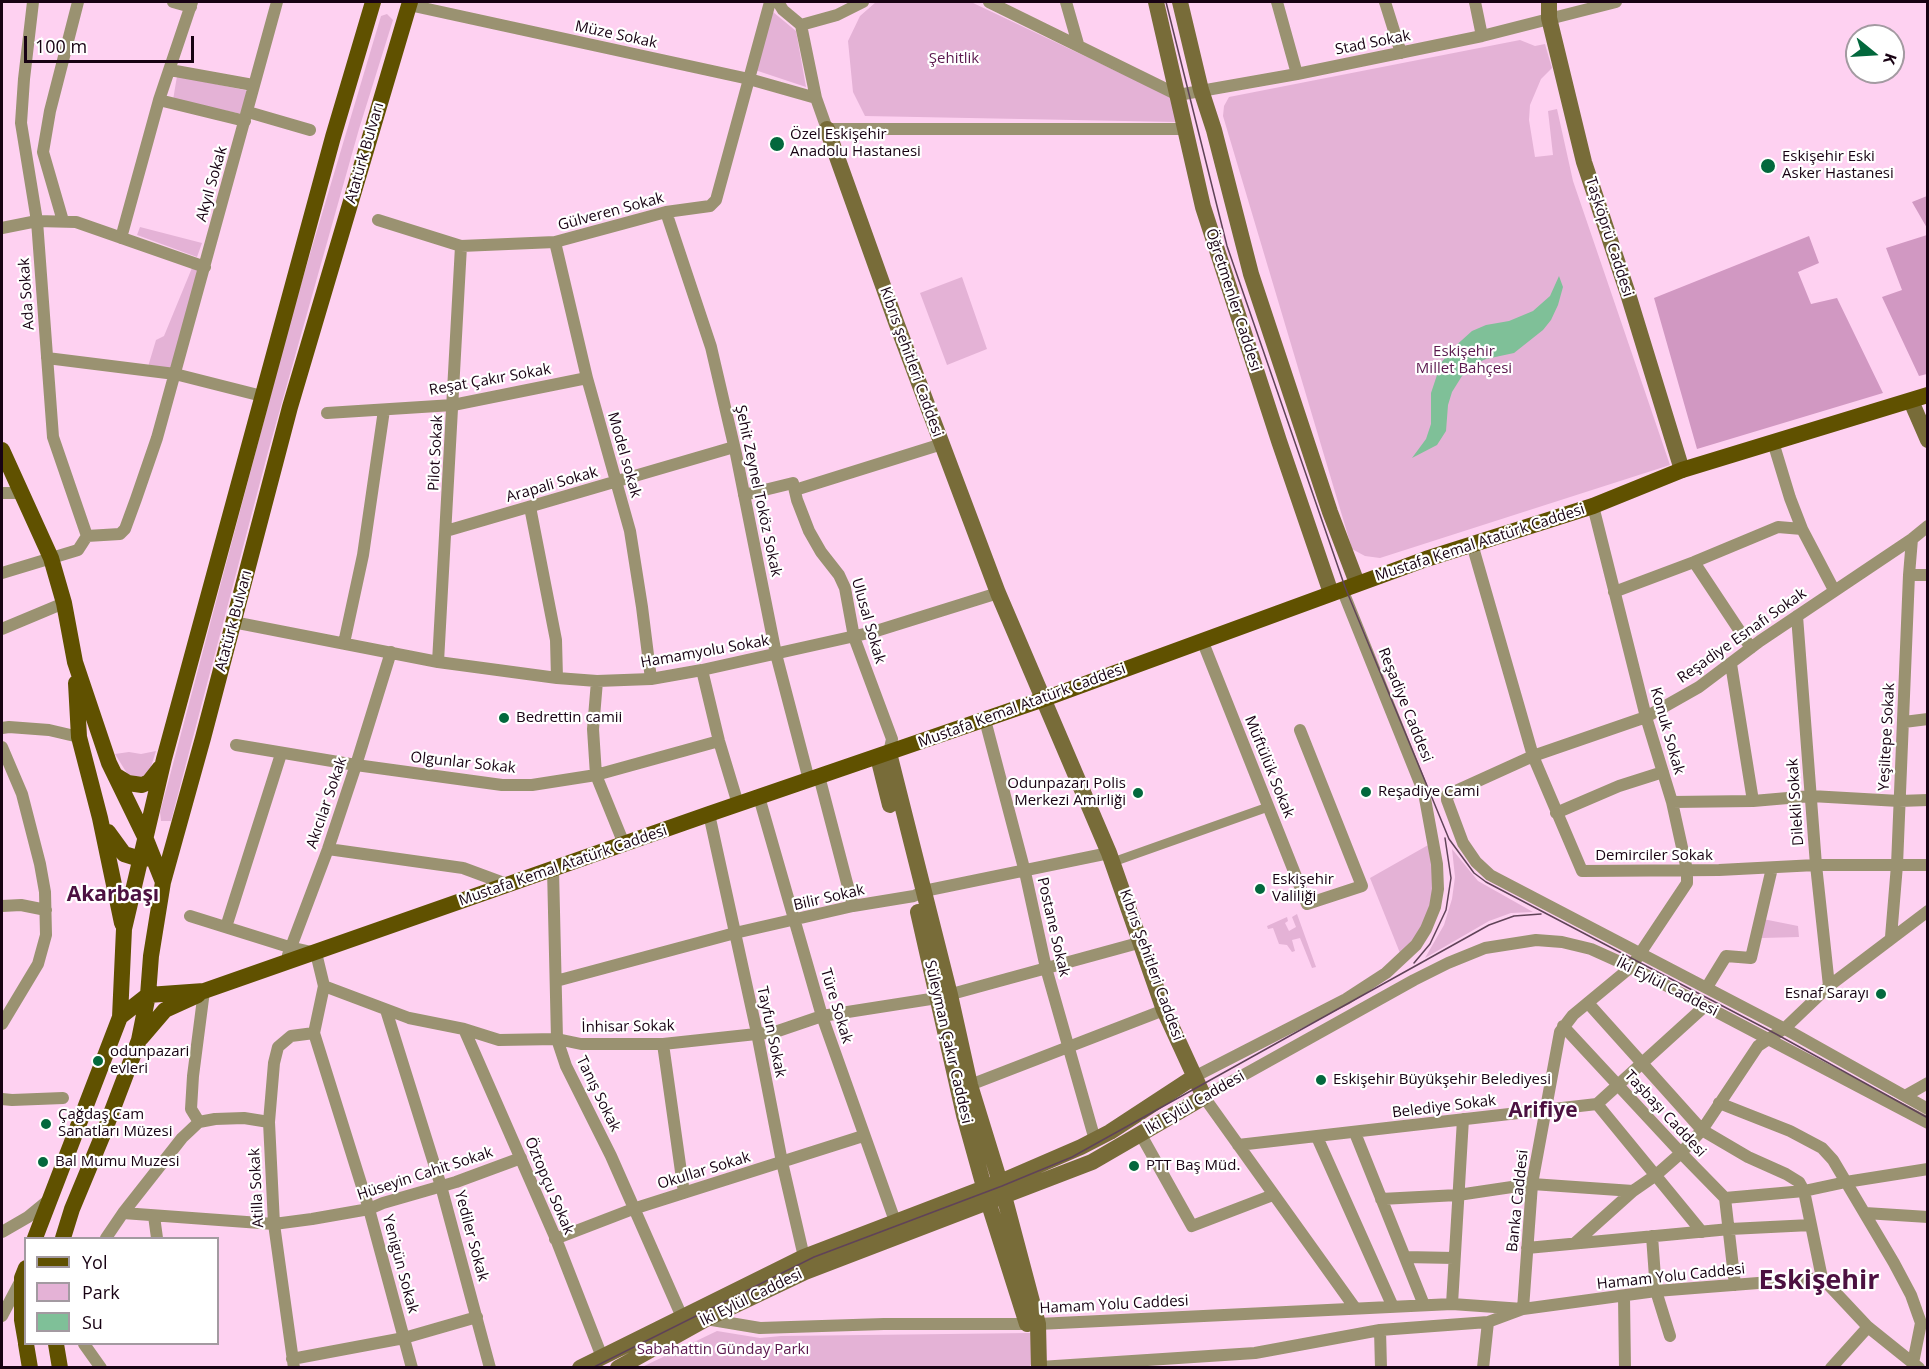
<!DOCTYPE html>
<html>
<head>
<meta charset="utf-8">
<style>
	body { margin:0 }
	#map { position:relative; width:1929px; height:1369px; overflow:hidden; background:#fed1f1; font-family:"Open Sans",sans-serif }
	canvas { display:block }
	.frame { position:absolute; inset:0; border:3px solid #180213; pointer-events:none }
	.legend { position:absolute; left:24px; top:1237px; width:195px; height:108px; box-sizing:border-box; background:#fff; border:2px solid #a39aa1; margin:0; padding:8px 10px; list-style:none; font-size:18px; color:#180213 }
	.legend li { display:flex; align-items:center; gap:12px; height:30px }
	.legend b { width:30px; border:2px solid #a39aa1 }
	.north { position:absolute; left:1845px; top:24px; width:60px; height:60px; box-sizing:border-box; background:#fff; border:2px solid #a39aa1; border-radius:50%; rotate:108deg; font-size:16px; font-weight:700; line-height:24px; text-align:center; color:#180213 }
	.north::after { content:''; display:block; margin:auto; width:21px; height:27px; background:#03683d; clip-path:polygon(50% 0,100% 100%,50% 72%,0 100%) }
	.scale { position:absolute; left:24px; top:36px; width:170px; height:27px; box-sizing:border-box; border:3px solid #180213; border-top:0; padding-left:8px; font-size:18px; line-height:21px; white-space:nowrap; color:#180213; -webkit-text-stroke:4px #fff; paint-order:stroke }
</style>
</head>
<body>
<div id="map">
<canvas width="1929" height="1369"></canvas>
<div class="frame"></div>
<ul class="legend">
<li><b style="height:8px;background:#605100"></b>Yol</li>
<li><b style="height:16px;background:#e4b2d6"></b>Park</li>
<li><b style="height:16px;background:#7fc098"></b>Su</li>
</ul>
<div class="north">K</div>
<div class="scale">100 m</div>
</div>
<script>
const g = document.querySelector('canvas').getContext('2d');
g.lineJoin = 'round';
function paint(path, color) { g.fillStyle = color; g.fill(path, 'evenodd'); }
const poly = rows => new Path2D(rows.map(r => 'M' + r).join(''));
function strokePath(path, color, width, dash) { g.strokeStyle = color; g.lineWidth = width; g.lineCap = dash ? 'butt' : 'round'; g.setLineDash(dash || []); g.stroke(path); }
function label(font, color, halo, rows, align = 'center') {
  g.font = font + ' "Open Sans",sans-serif'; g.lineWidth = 4.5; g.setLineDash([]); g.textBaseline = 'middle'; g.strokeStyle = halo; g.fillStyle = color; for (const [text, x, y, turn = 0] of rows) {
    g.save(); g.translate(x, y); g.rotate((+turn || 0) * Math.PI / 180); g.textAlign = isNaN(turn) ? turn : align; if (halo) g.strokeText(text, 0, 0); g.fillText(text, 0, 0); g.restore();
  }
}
const green = poly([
	[876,2,971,2,1171,97,1177,122,865,116,853,92,848,41,860,16],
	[773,12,796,31,806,87,755,70],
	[387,14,393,20,359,129,268,452,171,821,161,821,160,812,169,779,293,311,381,16],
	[1520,40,1535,46,1545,44,1552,68,1541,79,1530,105,1529,120,1535,157,1553,155,1548,111,1557,109,1573,181,1670,465,1380,558,1365,556,1352,549,1223,116,1224,106,1229,97],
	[177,76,249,91,242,114,173,100],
	[140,227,202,243,197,257,137,235],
	[194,263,205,267,175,374,147,370,156,340,164,336],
	[962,277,987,349,947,365,920,293],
	[156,751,149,773,144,777,128,775,115,754,129,752,141,754],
	[1430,844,1434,887,1427,917,1415,939,1400,953,1370,878],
	[1452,849,1478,881,1533,912,1511,913,1489,921,1425,958,1444,925,1452,899,1455,877],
	[1297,914,1316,967,1312,968,1300,938,1292,940,1295,951,1292,952,1287,945,1279,944,1273,928,1268,929,1267,926,1287,917,1288,921,1285,923,1289,931,1296,927,1292,917],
	[1763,919,1798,926,1799,937,1762,938],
	[717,1331,760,1338,781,1336,1031,1333,1032,1363,1029,1367,640,1368]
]);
const forest = poly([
	[1927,196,1927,228,1912,202],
	[1927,235,1927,374,1919,376,1882,297,1902,290,1886,248],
	[1809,236,1819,263,1798,272,1811,304,1837,298,1883,393,1697,449,1654,298]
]);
const water = poly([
	[1559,276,1563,287,1558,305,1551,320,1543,330,1514,353,1486,359,1475,364,1462,376,1452,392,1448,405,1446,431,1437,445,1412,458,1426,439,1431,424,1431,393,1441,363,1452,349,1472,331,1486,325,1509,321,1533,311,1550,296]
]);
const pedestrian = poly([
	[1113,862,1268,807]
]);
const minor = poly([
	[173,2,191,7],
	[778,2,783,10,801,25,837,15,863,2],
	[989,2,1178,95,1297,74,1482,36,1616,2],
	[1066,2,1078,44],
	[1277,2,1297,74],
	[1385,2,1401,53],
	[1475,2,1482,36],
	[409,5,749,79,816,98],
	[801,25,816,98,827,129,1186,129],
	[170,70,253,85],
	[159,100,245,121],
	[248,112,310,130],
	[666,212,711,347,736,454,776,654,809,780],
	[378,220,461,246,555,242,666,212,710,206,716,200,770,2],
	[63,221,43,152,50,111,78,2],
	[2,228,37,221,76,222,205,267],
	[121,238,159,100,192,2],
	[555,242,587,378,630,531,642,607,651,679],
	[47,358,175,374,262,396],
	[327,413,453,405,587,378],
	[1773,442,1790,498,1802,529,1834,590],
	[795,490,942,444],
	[2,493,22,493],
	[744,495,793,483,797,500,809,531,821,552,839,575,845,588,854,637,892,739,889,753],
	[530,507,556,640,557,678],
	[1928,526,1912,539,1760,641,1699,687,1646,717,1533,756,1447,795,1447,800,1463,843,1476,862,1490,875,1787,1030,1928,1109],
	[446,531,734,447],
	[87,536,120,534,125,529,136,499,157,438,277,2],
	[1472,544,1533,756,1582,871,1719,870,1816,865,1928,865],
	[1694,562,1751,648],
	[2,573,78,550,87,536,53,437,37,221,21,123,24,79,33,2],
	[1909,575,1928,575],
	[1614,592,1694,562,1778,527,1802,529],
	[1797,616,1816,865,1829,986],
	[233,622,438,662,557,678,597,681,651,679,702,670,873,632,998,593],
	[2,629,64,603],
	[1202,640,1307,904,1362,886,1300,730],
	[344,643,363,555,384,410],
	[438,662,461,246],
	[1731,664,1753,801],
	[702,670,719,741,738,804],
	[597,681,593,729,596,775,624,844],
	[985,720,1025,872,1046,968,1095,1140],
	[1904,722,1928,719],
	[2,728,9,727,49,730,79,737],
	[236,745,356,765,502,785,532,785,596,775,719,741],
	[2,747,22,794,40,864,45,892,46,935,38,964,2,1024],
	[819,776,853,906],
	[759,797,822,1016,895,1221],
	[1672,802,1753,801,1811,796,1899,801,1928,800],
	[1556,813,1619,786,1663,772],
	[709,814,757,1033,782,1162,804,1257],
	[328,849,463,868,509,885],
	[553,869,557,1039,566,1066,611,1156,682,1317],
	[2,906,21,905,46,910],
	[190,916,289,947,316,953,324,986,314,1033,369,1209,412,1368],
	[226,927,281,754],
	[1891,937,1897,865,1909,575,1912,539],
	[288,955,328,849,356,765,391,652],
	[556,981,735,933,853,906,914,896,924,891,1109,853],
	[324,986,409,1018,464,1029,499,1040,557,1039,581,1044,663,1044,775,1032,822,1016,937,998,1142,942],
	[1707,987,1726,956,1751,958,1772,868],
	[1588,1003,1702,1130,1748,1157,1786,1174,1799,1182,1804,1191,1822,1278,1868,1327,1919,1368],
	[386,1010,441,1186,490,1368],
	[1563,1026,1681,1153,1725,1198,1735,1285],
	[464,1029,556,1239,602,1357],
	[663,1044,684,1193],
	[1194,1077,1346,999,1386,973,1416,945,1426,929,1435,907,1438,889,1437,864,1424,793,1342,589],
	[970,1085,1164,1010],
	[1905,1096,1928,1083],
	[2,1099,12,1100,63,1098],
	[1719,1103,1790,1131,1822,1148,1833,1160,1846,1182,1928,1169],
	[1597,1104,1705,1006],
	[199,1122,215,1119,244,1118,269,1122],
	[1355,1133,1424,1305],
	[1141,1135,1192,1226,1273,1195],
	[1317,1137,1393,1307],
	[1238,1145,1597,1104,1702,1232],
	[1725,1198,1804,1191,1846,1182,1894,1263,1911,1295,1921,1323,1913,1363],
	[1381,1199,1458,1195,1532,1184,1633,1191],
	[123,1213,274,1224,312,1219,369,1209,383,1203,456,1182,521,1158],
	[1865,1213,1928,1217],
	[154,1216,157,1238],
	[2,1232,28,1217,50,1199],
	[1652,1236,1656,1291,1670,1336],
	[106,1238,123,1213,182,1138,199,1122,191,1109,193,1076,204,991],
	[555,1239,633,1209,863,1136],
	[1575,1243,1633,1191,1656,1175,1681,1153,1702,1130,1758,1046,1785,1028,1829,986,1928,911],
	[1527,1248,1730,1229,1811,1225],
	[1405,1257,1454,1258],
	[1624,1297,1625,1368],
	[1452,1304,1463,1119],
	[1355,1308,1204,1097,1414,980,1448,963,1485,948,1536,940,1562,942,1591,949,1631,967,1928,1123],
	[2,1316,21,1280],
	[706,1319,760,1328,884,1324,1038,1324,1452,1304,1523,1309,1532,1184,1560,1032,1573,1015,1631,967,1687,883,1687,870,1672,802,1646,717,1593,506],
	[1380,1330,1381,1368],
	[84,1344,101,1368],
	[292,1359,404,1338,477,1317],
	[1040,1367,1255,1353,1380,1330,1488,1322,1523,1309,1656,1291,1822,1278],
	[294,1368,274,1224,269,1122,274,1063,278,1047,291,1036,314,1033],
	[1483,1368,1488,1322],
	[1831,1368,1868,1327]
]);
const secondary = poly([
	[1156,2,1203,207,1279,441,1331,593],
	[1180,2,1201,90,1214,130,1251,274,1330,512,1357,583],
	[1549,2,1549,18,1584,162,1628,294,1682,470],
	[1911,401,1928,440],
	[889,753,950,995,970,1085,1003,1192,1038,1324,1039,1368],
	[878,757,890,805],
	[918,912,964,1115,988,1201,1027,1324],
	[580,1368,804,1257,1000,1182,1081,1147,1110,1132,1194,1077],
	[618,1368,706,1319,805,1272,1092,1162,1204,1097,1164,1010,1109,853,998,593,896,322,827,129]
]);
const primary = poly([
	[2,450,51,558,64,603,75,662,109,763,145,837,163,882],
	[76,683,79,737,100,818,122,923],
	[115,775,128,783,142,785,149,782,160,768],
	[108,832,124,854,140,859,150,858],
	[120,1017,148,995,204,991,709,814,1044,699,1426,559,1593,506,1682,470,1928,395],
	[141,1038,165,1010,198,995],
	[35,1238,120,1017,124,929,164,759,333,137,373,2],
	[63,1238,72,1209,104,1132,139,1040,148,995,151,956,163,882,203,738,290,407,410,2],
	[26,1268,22,1278,22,1320,26,1343],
	[26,1344,30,1368],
	[56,1344,60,1368]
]);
const tram = poly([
	[1166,2,1227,246,1345,587,1449,839,1474,873,1486,882,1776,1034,1928,1118],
	[1414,963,1430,944,1446,910,1451,878,1445,838],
	[592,1368,814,1257,1002,1186,1072,1157,1489,925,1514,916,1541,914]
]);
const markers = [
	[777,144,8,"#03683d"],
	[1768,166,8,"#03683d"],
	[504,718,6,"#03683d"],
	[1366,792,6,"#03683d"],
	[1138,793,6,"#03683d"],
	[1260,889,6,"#03683d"],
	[1881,994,6,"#03683d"],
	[98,1061,6,"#03683d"],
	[1321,1080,6,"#03683d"],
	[46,1124,6,"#03683d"],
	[43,1162,6,"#03683d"],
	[1134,1166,6,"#03683d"]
];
const streetNames = [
	["Müze Sokak",616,35,12],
	["Stad Sokak",1373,43,-11],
	["Atatürk Bulvarı",365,153,-74],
	["Akyıl Sokak",212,184,-74],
	["Gülveren Sokak",611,212,-15],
	["Taşköprü Caddesi",1609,237,72],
	["Ada Sokak",27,294,-94],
	["Öğretmenler Caddesi",1233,300,72],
	["Kıbrıs şehitleri Caddesi",911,362,70],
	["Reşat Çakır Sokak",490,380,-10],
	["Pilot Sokak",436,453,-87],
	["Model sokak",624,455,74],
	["Arapali Sokak",552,485,-16],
	["Şehit Zeynel Toköz Sokak",758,491,78],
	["Mustafa Kemal Atatürk Caddesi",1480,543,-18],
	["Atatürk Bulvarı",234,621,-75],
	["Ulusal Sokak",868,621,74],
	["Reşadiye Esnafı Sokak",1742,636,-35],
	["Hamamyolu Sokak",705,652,-10],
	["Reşadiye Caddesi",1405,705,68],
	["Mustafa Kemal Atatürk Caddesi",1022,706,-20],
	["Konuk Sokak",1667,731,74],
	["Yeşiltepe Sokak",1887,737,-87],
	["Olgunlar Sokak",463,763,6],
	["Müftülük Sokak",1269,767,68],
	["Dilekli Sokak",1796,802,-94],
	["Akıcılar Sokak",327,803,-71],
	["Demirciler Sokak",1654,856],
	["Mustafa Kemal Atatürk Caddesi",563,866,-19],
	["Bilir Sokak",829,898,-13],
	["Postane Sokak",1053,927,77],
	["Kıbrıs Şehitleri Caddesi",1151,965,70],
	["İki Eylül Caddesi",1667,987,27],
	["Türe Sokak",836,1006,73],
	["İnhisar Sokak",628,1027,-1],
	["Tayfun Sokak",771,1032,78],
	["Süleyman Çakır Caddesi",948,1042,77],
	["Tanış Sokak",598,1094,64],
	["İki Eylül Caddesi",1195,1103,-30],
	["Belediye Sokak",1444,1107,-7],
	["Taşbaşı Caddesi",1665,1114,47],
	["Okullar Sokak",704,1171,-17],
	["Hüseyin Cahit Sokak",425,1174,-18],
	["Öztopçu Sokak",549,1186,67],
	["Atilla Sokak",257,1188,-93],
	["Banka Caddesi",1518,1201,-84],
	["Yediler Sokak",471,1236,75],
	["Yenigün Sokak",400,1264,75],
	["Hamam Yolu Caddesi",1671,1277,-6],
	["İki Eylül Caddesi",751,1298,-26],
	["Hamam Yolu Caddesi",1114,1305,-3]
];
const parkNames = [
	["Şehitlik",954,59],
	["Eskişehir",1464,352],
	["Millet Bahçesi",1464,369],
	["Sabahattin Günday Parkı",723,1350]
];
const poiNames = [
	["Özel Eskişehir",790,135],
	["Anadolu Hastanesi",790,152],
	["Eskişehir Eski",1782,157],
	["Asker Hastanesi",1782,174],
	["Bedrettin camii",516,718],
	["Odunpazarı Polis",1126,784,"right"],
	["Merkezi Amirliği",1126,801,"right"],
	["Reşadiye Cami",1378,792],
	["Eskişehir",1272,880],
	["Valiliği",1272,897],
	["Esnaf Sarayı",1869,994,"right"],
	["odunpazari",110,1052],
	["evleri",110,1069],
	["Eskişehir Büyükşehir Belediyesi",1333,1080],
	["Çağdaş Cam",58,1115],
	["Sanatları Müzesi",58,1132],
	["Bal Mumu Muzesi",55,1162],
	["PTT Baş Müd.",1146,1166]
];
const districtNames = [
	["Akarbaşı",113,895],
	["Arifiye",1543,1111]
];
const townNames = [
	["Eskişehir",1819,1281]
];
paint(green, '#e4b2d6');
paint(forest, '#d198c2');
paint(water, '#7fc098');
strokePath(pedestrian, '#9a9271', 9);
strokePath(minor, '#9a9271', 12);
strokePath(secondary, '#786c39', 16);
strokePath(primary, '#605100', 16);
strokePath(tram, '#604358', 1.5);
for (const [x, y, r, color] of markers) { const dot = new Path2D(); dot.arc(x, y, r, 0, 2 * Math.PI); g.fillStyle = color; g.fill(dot); strokePath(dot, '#fff', 2); }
label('15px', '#180213', '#fff', streetNames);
label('15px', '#5b184e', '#fff', parkNames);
label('15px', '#180213', '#fff', poiNames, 'left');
label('bold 21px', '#4c1141', '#fff', districtNames);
label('bold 27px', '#4c1141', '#fff', townNames);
</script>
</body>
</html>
